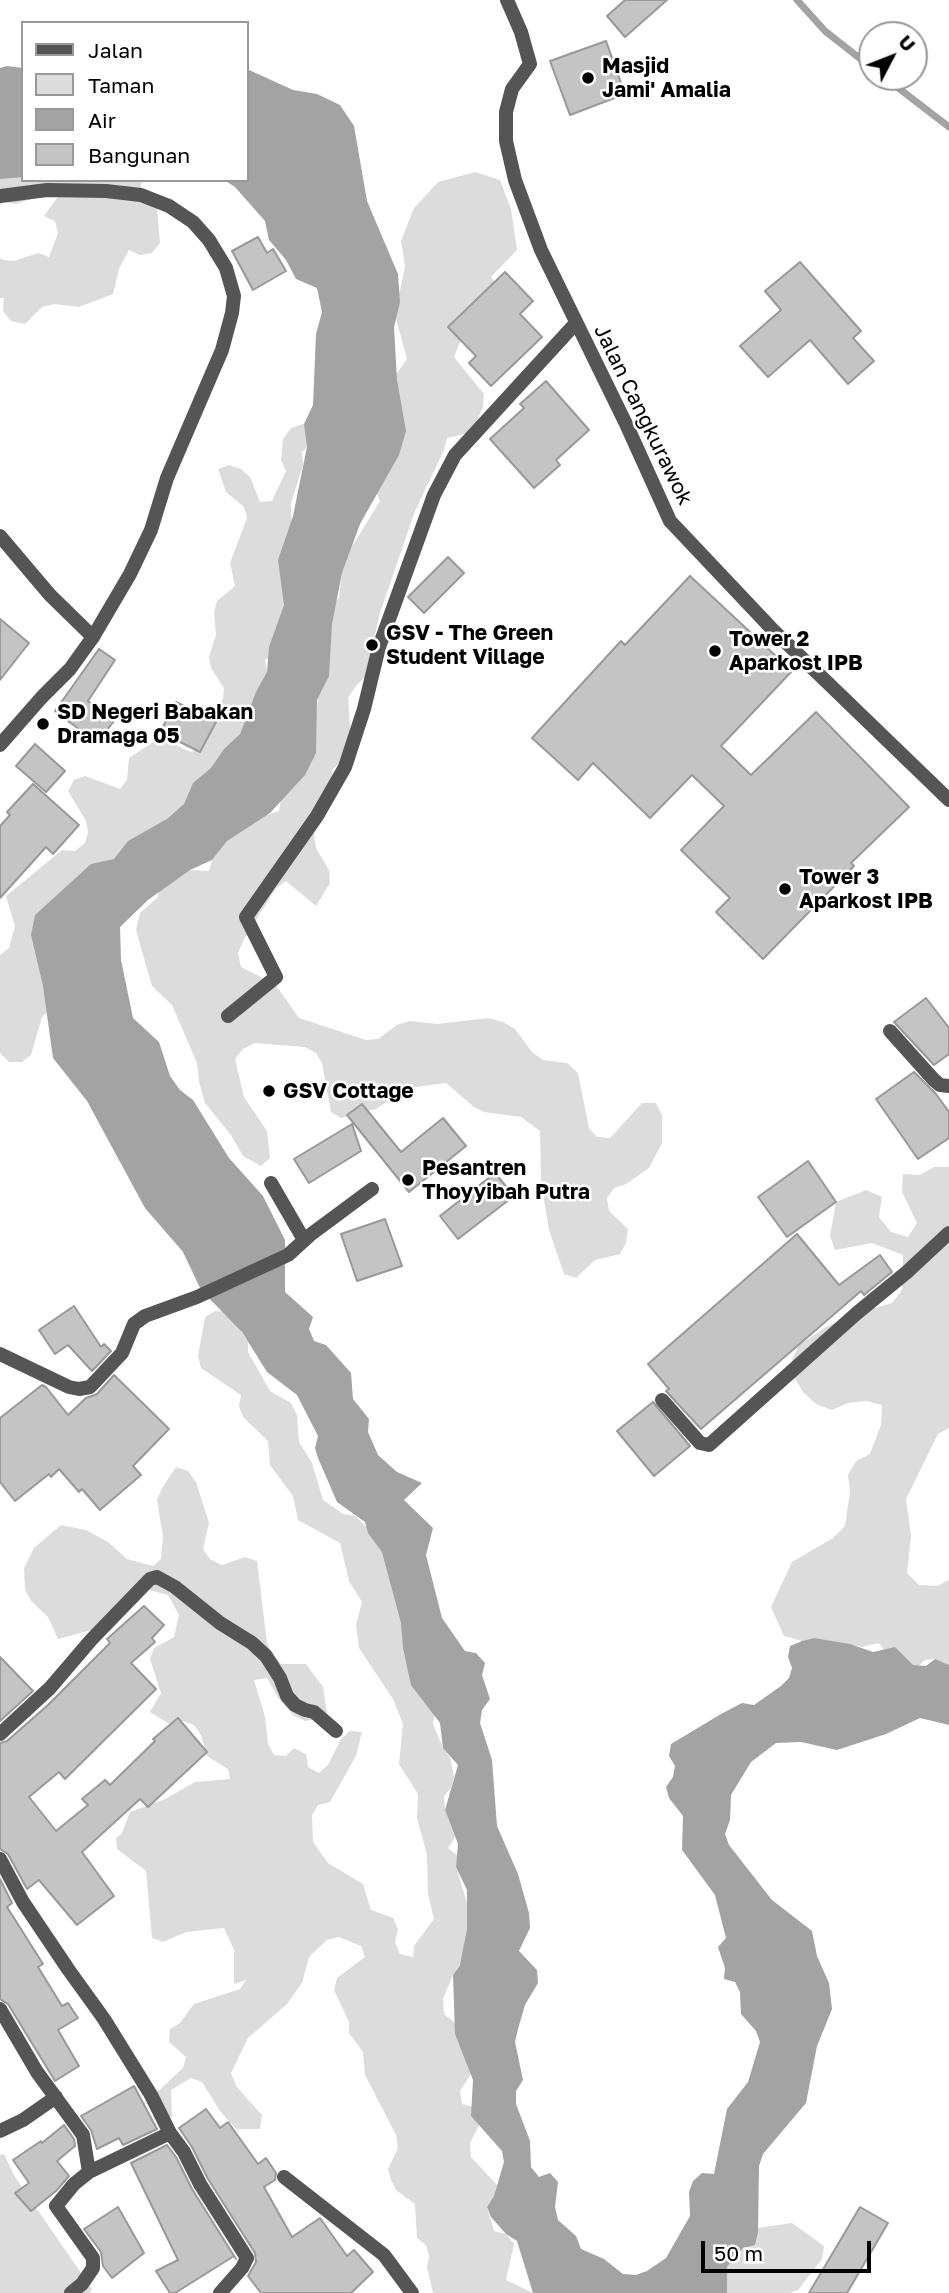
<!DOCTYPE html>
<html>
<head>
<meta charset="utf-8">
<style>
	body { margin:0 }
	#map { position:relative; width:949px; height:2293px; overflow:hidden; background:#fff; font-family:"Golos Text",sans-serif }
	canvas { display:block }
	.legend { position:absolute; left:21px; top:21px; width:228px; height:161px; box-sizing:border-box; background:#fff; border:2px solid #999; margin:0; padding:9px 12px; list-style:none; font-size:21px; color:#000 }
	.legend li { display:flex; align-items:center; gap:14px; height:35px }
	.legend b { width:35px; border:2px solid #999 }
	.north { position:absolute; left:858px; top:21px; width:70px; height:70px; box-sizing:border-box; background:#fff; border:2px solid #999; border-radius:50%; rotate:48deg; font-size:19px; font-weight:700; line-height:28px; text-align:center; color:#000 }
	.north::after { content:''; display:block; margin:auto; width:24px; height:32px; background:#000; clip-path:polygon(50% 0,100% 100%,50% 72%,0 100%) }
	.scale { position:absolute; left:701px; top:2241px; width:170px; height:32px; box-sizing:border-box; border:4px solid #000; border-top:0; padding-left:9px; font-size:21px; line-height:24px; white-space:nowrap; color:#000; -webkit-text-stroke:5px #fff; paint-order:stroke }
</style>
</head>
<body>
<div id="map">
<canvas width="949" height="2293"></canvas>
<ul class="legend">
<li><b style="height:9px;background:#555"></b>Jalan</li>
<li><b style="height:19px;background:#dcdcdc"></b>Taman</li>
<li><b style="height:19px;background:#a3a3a3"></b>Air</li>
<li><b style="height:19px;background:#c4c4c4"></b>Bangunan</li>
</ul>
<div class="north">U</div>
<div class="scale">50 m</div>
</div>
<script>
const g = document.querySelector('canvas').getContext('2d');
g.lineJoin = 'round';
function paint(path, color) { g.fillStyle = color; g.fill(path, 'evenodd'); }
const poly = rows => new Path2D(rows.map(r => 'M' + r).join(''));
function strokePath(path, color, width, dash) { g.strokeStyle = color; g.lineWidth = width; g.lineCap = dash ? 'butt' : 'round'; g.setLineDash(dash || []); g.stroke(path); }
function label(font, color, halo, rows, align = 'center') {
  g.font = font + ' "Golos Text",sans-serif'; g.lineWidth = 5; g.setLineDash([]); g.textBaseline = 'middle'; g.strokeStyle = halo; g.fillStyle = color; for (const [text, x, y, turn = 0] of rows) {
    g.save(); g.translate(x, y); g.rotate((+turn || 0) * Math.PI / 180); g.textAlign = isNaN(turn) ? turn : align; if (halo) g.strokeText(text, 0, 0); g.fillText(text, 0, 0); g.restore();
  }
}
const green = poly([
	[23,155,23,180,142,180,140,193,157,208,160,243,152,253,140,255,129,250,119,269,113,294,79,307,54,304,42,307,25,324,11,321,3,311,4,298,0,298,0,258,3,260,14,261,38,253,49,257,58,233,55,221,44,216,64,188,16,204,4,202,0,205,0,179],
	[475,172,500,180,511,209,517,250,491,277,507,300,459,344,454,357,484,394,483,407,472,432,447,438,444,450,415,511,380,613,365,677,356,686,348,698,352,752,333,769,330,782,335,795,314,834,316,848,329,870,330,883,316,906,286,881,276,888,244,939,238,953,241,967,275,984,299,1018,366,1040,378,1039,397,1025,410,1021,437,1024,489,1018,503,1022,515,1029,532,1052,543,1060,567,1063,578,1073,589,1128,597,1137,610,1138,642,1103,656,1103,662,1115,662,1143,649,1168,626,1184,614,1188,607,1198,609,1211,628,1229,626,1243,620,1254,595,1260,576,1278,564,1274,549,1230,541,1181,540,1131,521,1117,484,1112,474,1107,446,1083,408,1088,376,1109,341,1118,331,1112,322,1063,316,1053,305,1047,255,1043,243,1049,235,1059,244,1097,267,1131,270,1158,261,1166,243,1156,231,1135,205,1103,199,1082,197,1063,172,1005,152,986,136,930,140,913,157,898,161,887,190,870,209,871,212,860,237,825,279,811,283,787,317,711,323,615,339,598,342,573,351,548,380,501,371,480,389,384,407,359,395,315,405,266,401,241,414,208,438,182],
	[312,421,307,447,302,452,303,465,291,503,293,602,276,652,265,660,267,672,264,690,249,709,240,734,60,999,42,1017,31,1055,22,1062,9,1062,0,1053,0,955,9,948,15,926,6,896,62,850,75,851,85,843,88,832,86,821,68,791,74,780,85,776,120,789,127,780,129,758,155,741,167,741,191,752,201,747,213,727,210,716,223,699,224,688,211,668,209,657,216,635,214,612,217,601,235,586,230,563,247,518,244,507,226,492,218,469,229,465,241,469,250,477,260,502,272,501,286,471,281,460,283,439,291,428],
	[934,1167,949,1167,949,1428,938,1434,906,1499,911,1536,907,1573,919,1585,937,1586,949,1580,949,1673,946,1672,935,1659,925,1660,912,1672,884,1650,879,1643,862,1647,814,1638,802,1641,784,1636,771,1607,792,1562,833,1538,845,1526,850,1492,848,1475,856,1461,870,1454,881,1425,882,1405,866,1401,848,1403,832,1410,816,1404,803,1392,794,1377,792,1360,798,1346,826,1327,857,1313,892,1303,902,1290,903,1255,872,1243,835,1250,830,1236,836,1202,866,1190,882,1197,879,1217,891,1232,908,1237,917,1223,902,1192,903,1174,920,1175],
	[215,1311,228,1312,248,1342,248,1352,270,1391,291,1403,297,1415,299,1442,312,1463,323,1500,343,1514,355,1516,389,1548,390,1575,393,1586,435,1711,433,1724,443,1748,450,1757,454,1777,451,1788,444,1796,445,1810,455,1837,448,1848,458,1856,456,1867,470,1913,473,1943,453,1975,443,1999,444,2014,454,2022,474,2069,460,2091,462,2104,477,2108,482,2120,470,2143,471,2157,497,2185,494,2196,487,2207,494,2231,506,2234,514,2244,506,2280,533,2293,433,2293,427,2267,429,2256,426,2245,417,2238,415,2204,396,2190,391,2180,388,2169,398,2148,396,2135,365,2075,363,2052,349,2033,349,2022,334,1990,337,1978,365,1957,361,1946,339,1937,327,1940,309,1957,302,1983,287,2004,248,2038,231,2073,236,2086,262,2115,260,2129,236,2129,220,2111,202,2082,191,2078,171,2090,172,2117,160,2116,156,2093,183,2068,186,2057,169,2042,170,2029,180,2023,194,2004,240,1989,246,1980,234,1984,234,1950,224,1928,186,1932,163,1942,152,1938,146,1871,117,1849,116,1838,122,1833,130,1812,165,1799,195,1782,230,1779,228,1769,207,1756,201,1735,194,1725,182,1721,171,1725,150,1712,161,1693,150,1659,154,1648,174,1637,179,1615,168,1595,149,1590,138,1597,99,1628,58,1639,48,1617,31,1601,25,1590,24,1568,34,1548,61,1525,86,1530,108,1542,127,1559,153,1566,161,1559,163,1536,157,1500,162,1488,176,1467,188,1471,196,1482,209,1523,203,1549,210,1559,222,1565,245,1557,257,1561,267,1643,273,1655,281,1664,306,1664,323,1687,327,1713,317,1719,305,1721,294,1716,279,1699,267,1678,254,1680,265,1717,268,1744,274,1755,286,1756,294,1748,306,1754,308,1767,319,1773,328,1765,341,1739,350,1731,362,1732,356,1756,330,1802,318,1805,312,1815,313,1842,328,1863,363,1884,371,1910,393,1918,398,1929,395,1942,400,1954,413,1957,414,1946,434,1919,428,1894,427,1855,417,1818,418,1794,399,1764,403,1724,393,1699,359,1648,356,1625,362,1602,349,1581,340,1543,298,1520,293,1496,270,1465,268,1441,243,1417,239,1406,241,1395,201,1368,198,1356,205,1317],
	[4,2154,15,2177,92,2289,90,2293,0,2293,0,2155],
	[792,2223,824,2246,822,2259,798,2290,790,2293,722,2293,727,2267,757,2228]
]);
const water = poly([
	[7,66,23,68,23,177,0,179,0,68],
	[247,69,293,90,317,94,340,105,354,126,367,201,398,274,400,302,394,327,397,380,406,431,399,455,360,524,342,573,332,624,329,676,317,700,316,753,305,775,270,813,227,841,212,860,190,870,148,900,120,927,121,960,133,1018,159,1042,170,1076,180,1090,193,1100,229,1158,263,1196,285,1240,285,1292,313,1317,309,1329,314,1341,326,1345,351,1373,353,1399,369,1419,368,1432,378,1455,397,1472,422,1483,404,1500,433,1528,426,1555,442,1618,465,1651,476,1653,485,1663,482,1675,490,1699,482,1710,480,1723,492,1760,497,1826,518,1874,529,1913,530,1928,519,1951,537,1970,538,1983,525,2005,518,2029,515,2042,523,2080,516,2091,516,2104,530,2141,531,2167,539,2177,550,2173,558,2182,555,2207,558,2220,576,2236,581,2249,604,2259,623,2274,636,2275,647,2271,666,2258,690,2216,689,2192,693,2181,702,2173,714,2174,727,2109,748,2082,760,2042,756,2031,741,2014,740,1992,735,1982,724,1979,725,1968,718,1947,726,1938,715,1895,682,1850,683,1816,669,1798,666,1787,673,1777,675,1766,669,1756,671,1744,721,1714,742,1703,754,1705,781,1686,789,1678,792,1668,788,1657,790,1646,802,1641,814,1638,850,1644,873,1652,895,1647,913,1665,926,1666,935,1659,949,1665,949,1725,920,1718,886,1734,837,1750,801,1742,776,1743,751,1762,731,1795,730,1820,725,1834,729,1845,772,1900,812,1931,817,1956,829,1983,832,2009,817,2046,806,2103,763,2154,759,2166,758,2232,755,2245,743,2248,727,2267,727,2293,533,2293,517,2241,506,2234,491,2217,487,2207,494,2196,504,2162,502,2151,471,2116,473,2080,455,2034,453,1975,460,1965,467,1929,467,1890,456,1867,458,1844,445,1810,458,1765,443,1748,440,1723,411,1685,403,1648,401,1623,382,1552,368,1533,365,1522,337,1502,318,1458,315,1448,318,1436,297,1395,267,1372,242,1332,201,1290,183,1252,145,1208,87,1101,53,1058,43,986,31,935,35,915,91,864,114,859,128,841,167,819,184,804,193,783,211,768,224,749,240,734,256,692,267,672,269,647,284,605,278,560,293,516,307,447,304,424,313,405,316,334,322,312,317,288,296,279,286,260,269,240,265,221,235,187,224,180,247,180]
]);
const stream = poly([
	[797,0,825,31,872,68],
	[884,77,949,127]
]);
const building = poly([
	[625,0,667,0,625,37,607,16,625,0],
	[606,41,625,94,570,115,550,61,606,41],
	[258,237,267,253,273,249,286,271,253,290,232,251,258,237],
	[800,262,861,331,853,338,874,361,848,384,810,340,768,377,740,346,781,310,765,291,800,262],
	[505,272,533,301,520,314,542,337,491,386,469,363,476,356,448,327,505,272],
	[546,381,589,430,556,460,560,465,534,488,490,439,524,408,520,404,546,381],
	[448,557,464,573,424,613,408,597,448,557],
	[690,576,792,671,721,746,751,775,816,712,909,807,851,863,854,866,763,959,716,912,730,898,681,850,724,806,692,775,650,818,593,763,578,780,532,738,621,641,625,645,690,576],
	[0,619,29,643,0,680,0,619],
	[99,649,115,660,88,701,114,721,97,743,55,711,99,649],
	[176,702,216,722,200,752,160,732,176,702],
	[35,744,65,771,46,792,16,766,35,744],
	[33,784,79,825,53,854,46,847,0,898,0,826,10,815,7,812,33,784],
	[926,998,949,1028,949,1054,934,1065,894,1022,926,998],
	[914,1072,936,1094,949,1112,949,1138,918,1159,876,1099,914,1072],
	[362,1104,401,1152,443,1118,466,1146,409,1192,347,1115,362,1104],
	[352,1124,361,1151,309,1183,294,1159,352,1124],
	[808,1161,836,1202,787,1237,758,1197,808,1161],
	[495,1173,514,1196,458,1239,440,1216,495,1173],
	[385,1219,402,1266,357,1281,341,1234,385,1219],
	[797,1234,839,1285,880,1255,892,1272,864,1295,861,1291,701,1429,666,1391,669,1389,648,1364,797,1234],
	[74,1306,101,1347,104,1344,111,1351,92,1371,68,1345,55,1354,39,1330,74,1306],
	[114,1375,169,1429,133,1466,141,1475,100,1510,82,1489,79,1492,59,1469,51,1477,49,1474,15,1501,0,1482,0,1418,42,1385,46,1387,68,1415,86,1398,97,1394,114,1375],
	[653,1402,690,1446,654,1476,617,1431,653,1402],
	[144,1606,164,1625,152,1638,155,1642,131,1663,156,1689,65,1779,59,1772,29,1797,56,1831,88,1805,82,1799,105,1780,110,1785,155,1741,153,1739,178,1718,207,1752,148,1807,140,1799,82,1852,114,1896,77,1925,39,1880,27,1889,8,1854,0,1849,0,1743,7,1741,48,1705,110,1643,107,1639,144,1606],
	[0,1657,33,1691,0,1721,0,1657],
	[0,1879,12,1903,7,1907,43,1964,38,1967,62,2006,68,2003,78,2018,58,2030,79,2066,55,2081,8,2004,0,1999,0,1879],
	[134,2086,157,2129,123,2145,119,2138,97,2149,91,2130,81,2116,134,2086],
	[206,2109,220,2128,228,2122,258,2164,266,2158,276,2173,275,2180,264,2187,292,2237,320,2218,347,2256,354,2250,373,2272,351,2293,261,2293,248,2276,256,2262,255,2253,208,2179,192,2147,179,2128,206,2109],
	[64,2125,74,2139,75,2146,57,2161,69,2176,56,2191,31,2211,15,2193,29,2183,13,2160,41,2141,42,2143,64,2125],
	[167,2145,176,2157,192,2189,236,2259,234,2256,175,2293,170,2293,156,2271,178,2260,131,2163,167,2145],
	[118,2207,144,2253,112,2278,103,2266,101,2252,84,2229,118,2207],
	[860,2207,888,2223,847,2293,809,2293,860,2207]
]);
const minor = poly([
	[0,536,50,595,93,637],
	[228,1016,276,977,246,917,317,816,345,767,364,709,379,647,434,495,455,455,576,323],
	[890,1031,934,1080,940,1085,949,1086],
	[271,1183,304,1240],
	[0,1354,69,1387,79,1389,90,1387,122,1353,134,1324,145,1316,197,1297,288,1255,310,1235,372,1189],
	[662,1400,700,1443,709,1445,857,1313,907,1272,949,1233],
	[0,1734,50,1688,91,1640,150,1579,157,1577,175,1587,220,1623,252,1643,266,1656,280,1678,287,1696,295,1705,305,1710,314,1712,336,1731],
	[0,1859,23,1902,68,1969,104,2019,151,2095,170,2133,184,2152,200,2184,247,2258,242,2268,220,2293],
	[0,2009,37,2072,83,2135,89,2172,74,2184,56,2206,93,2258,93,2268,82,2284,71,2293],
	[0,2131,23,2120,56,2097],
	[89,2172,170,2133],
	[284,2177,384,2255,412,2293]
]);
const tertiary = poly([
	[507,0,521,32,530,64,512,89,506,112,506,141,515,180,541,250,627,426,670,521,773,630,949,800],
	[0,196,47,190,106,191,141,195,169,206,193,222,209,240,226,268,234,296,232,313,222,350,167,478,151,530,130,574,93,637,70,669,42,697,0,745]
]);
const markers = [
	[588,78,7,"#000"],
	[372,645,7,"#000"],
	[715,651,7,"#000"],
	[43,724,7,"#000"],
	[785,889,7,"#000"],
	[269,1091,7,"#000"],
	[408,1180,7,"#000"]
];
const poiNames = [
	["Masjid",602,66],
	["Jami' Amalia",602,90],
	["GSV - The Green",386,633],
	["Student Village",386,657],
	["Tower 2",729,639],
	["Aparkost IPB",729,663],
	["SD Negeri Babakan",57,712],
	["Dramaga 05",57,736],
	["Tower 3",799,877],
	["Aparkost IPB",799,901],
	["GSV Cottage",283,1091],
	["Pesantren",422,1168],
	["Thoyyibah Putra",422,1192]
];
const streetNames = [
	["Jalan Cangkurawok",643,415,64]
];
paint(green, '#dcdcdc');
paint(water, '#a3a3a3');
strokePath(stream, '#a3a3a3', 7);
paint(building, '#c4c4c4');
strokePath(building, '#999', 2);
strokePath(minor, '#555', 14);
strokePath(tertiary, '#555', 14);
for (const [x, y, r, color] of markers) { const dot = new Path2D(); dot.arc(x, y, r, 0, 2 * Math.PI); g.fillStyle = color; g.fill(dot); strokePath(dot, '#fff', 2.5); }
label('bold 21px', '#000', '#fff', poiNames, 'left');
label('21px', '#000', '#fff', streetNames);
</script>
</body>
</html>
